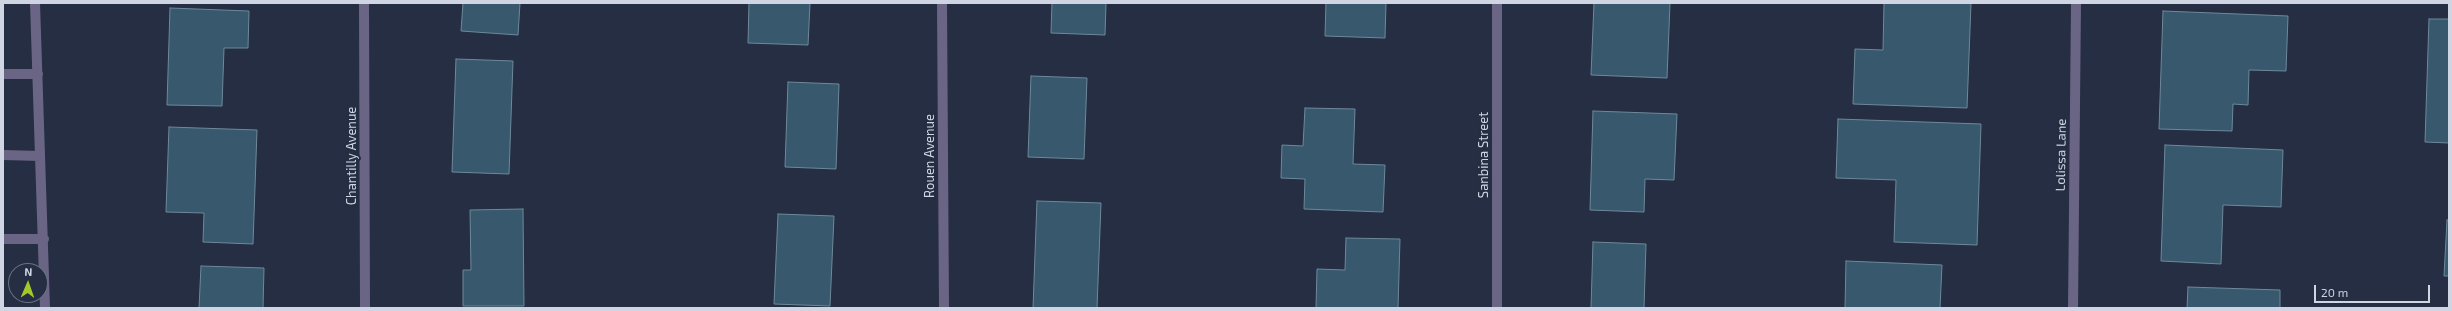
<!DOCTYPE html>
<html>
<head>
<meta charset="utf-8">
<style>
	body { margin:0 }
	#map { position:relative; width:2452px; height:311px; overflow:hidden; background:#252e43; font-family:"Exo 2",sans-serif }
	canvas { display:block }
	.frame { position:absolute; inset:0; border:4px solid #cfd5e3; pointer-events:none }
	.north { position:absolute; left:8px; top:263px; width:40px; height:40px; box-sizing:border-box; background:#252e43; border:1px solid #697183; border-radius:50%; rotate:2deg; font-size:11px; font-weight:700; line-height:16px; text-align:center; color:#cfd5e3 }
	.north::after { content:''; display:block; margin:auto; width:14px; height:18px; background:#a1c92a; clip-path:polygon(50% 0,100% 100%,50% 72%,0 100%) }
	.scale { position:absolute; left:2314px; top:285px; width:116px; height:18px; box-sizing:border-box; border:2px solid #cfd5e3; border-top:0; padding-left:5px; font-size:12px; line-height:14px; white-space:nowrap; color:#cfd5e3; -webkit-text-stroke:3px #252e43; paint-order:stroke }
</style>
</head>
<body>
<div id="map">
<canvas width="2452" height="311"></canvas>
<div class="frame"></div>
<div class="north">N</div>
<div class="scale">20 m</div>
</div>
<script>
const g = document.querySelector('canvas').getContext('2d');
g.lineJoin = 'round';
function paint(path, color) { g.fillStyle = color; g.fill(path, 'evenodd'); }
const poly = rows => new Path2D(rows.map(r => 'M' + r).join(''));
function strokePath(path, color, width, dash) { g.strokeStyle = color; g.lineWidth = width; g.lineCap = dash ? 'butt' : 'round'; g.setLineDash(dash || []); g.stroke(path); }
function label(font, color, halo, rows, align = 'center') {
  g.font = font + ' "Exo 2",sans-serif'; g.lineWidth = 4; g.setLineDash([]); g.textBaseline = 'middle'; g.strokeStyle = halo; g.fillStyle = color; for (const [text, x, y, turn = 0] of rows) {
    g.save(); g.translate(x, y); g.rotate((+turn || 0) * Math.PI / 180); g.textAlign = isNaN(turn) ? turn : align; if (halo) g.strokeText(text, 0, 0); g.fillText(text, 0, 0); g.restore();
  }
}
const building = poly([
	[463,3,520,3,518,35,461,31,463,3],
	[749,3,810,3,808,45,748,43,749,3],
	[1052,3,1106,3,1105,35,1051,33,1052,3],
	[1326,3,1386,3,1385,38,1325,36,1326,3],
	[1594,3,1670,3,1667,78,1591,75,1594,3],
	[1884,3,1971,3,1967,108,1853,104,1855,49,1883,50,1884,3],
	[170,8,249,11,248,48,224,48,222,106,167,105,170,8],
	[2163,11,2288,16,2286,71,2249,70,2248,105,2233,104,2232,131,2159,129,2163,11],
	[2429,19,2449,19,2449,143,2425,142,2429,19],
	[456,59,513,61,509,174,452,172,456,59],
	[1031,76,1087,78,1084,159,1028,157,1031,76],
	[788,82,839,84,836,169,785,167,788,82],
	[1305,108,1355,109,1353,164,1385,165,1383,212,1304,209,1305,179,1281,178,1282,145,1303,146,1305,108],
	[1593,111,1677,114,1674,180,1645,179,1644,212,1590,210,1593,111],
	[1838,119,1981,124,1977,245,1894,242,1896,180,1836,178,1838,119],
	[169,127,257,130,253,244,203,242,204,213,166,212,169,127],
	[2165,145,2283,150,2281,207,2223,205,2221,264,2161,261,2165,145],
	[1037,201,1101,203,1097,308,1033,308,1037,201],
	[523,209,524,306,463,306,463,270,471,270,470,210,523,209],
	[778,214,834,216,830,306,774,304,778,214],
	[2447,220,2449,220,2449,276,2444,276,2447,220],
	[1346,238,1400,239,1398,308,1316,308,1317,269,1345,270,1346,238],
	[1593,242,1646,244,1644,308,1591,308,1593,242],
	[1846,261,1942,265,1940,308,1845,308,1846,261],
	[201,266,264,268,263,308,199,308,201,266],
	[2188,287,2280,290,2280,308,2187,308,2188,287]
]);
const minor = poly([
	[35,3,45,308],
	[364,3,365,308],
	[942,3,944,308],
	[3,74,38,74],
	[3,155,40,156],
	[3,239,44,239],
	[1497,308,1497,3],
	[2073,308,2076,3]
]);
const streetNames = [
	["Sanbina Street",1484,155,-90],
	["Lolissa Lane",2061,155,-89],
	["Chantilly Avenue",352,156,-90],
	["Rouen Avenue",930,156,-90]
];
paint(building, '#38586d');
strokePath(building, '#6e899a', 1);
strokePath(minor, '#6b6585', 10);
label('13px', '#cfd5e3', '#252e43', streetNames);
</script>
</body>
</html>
